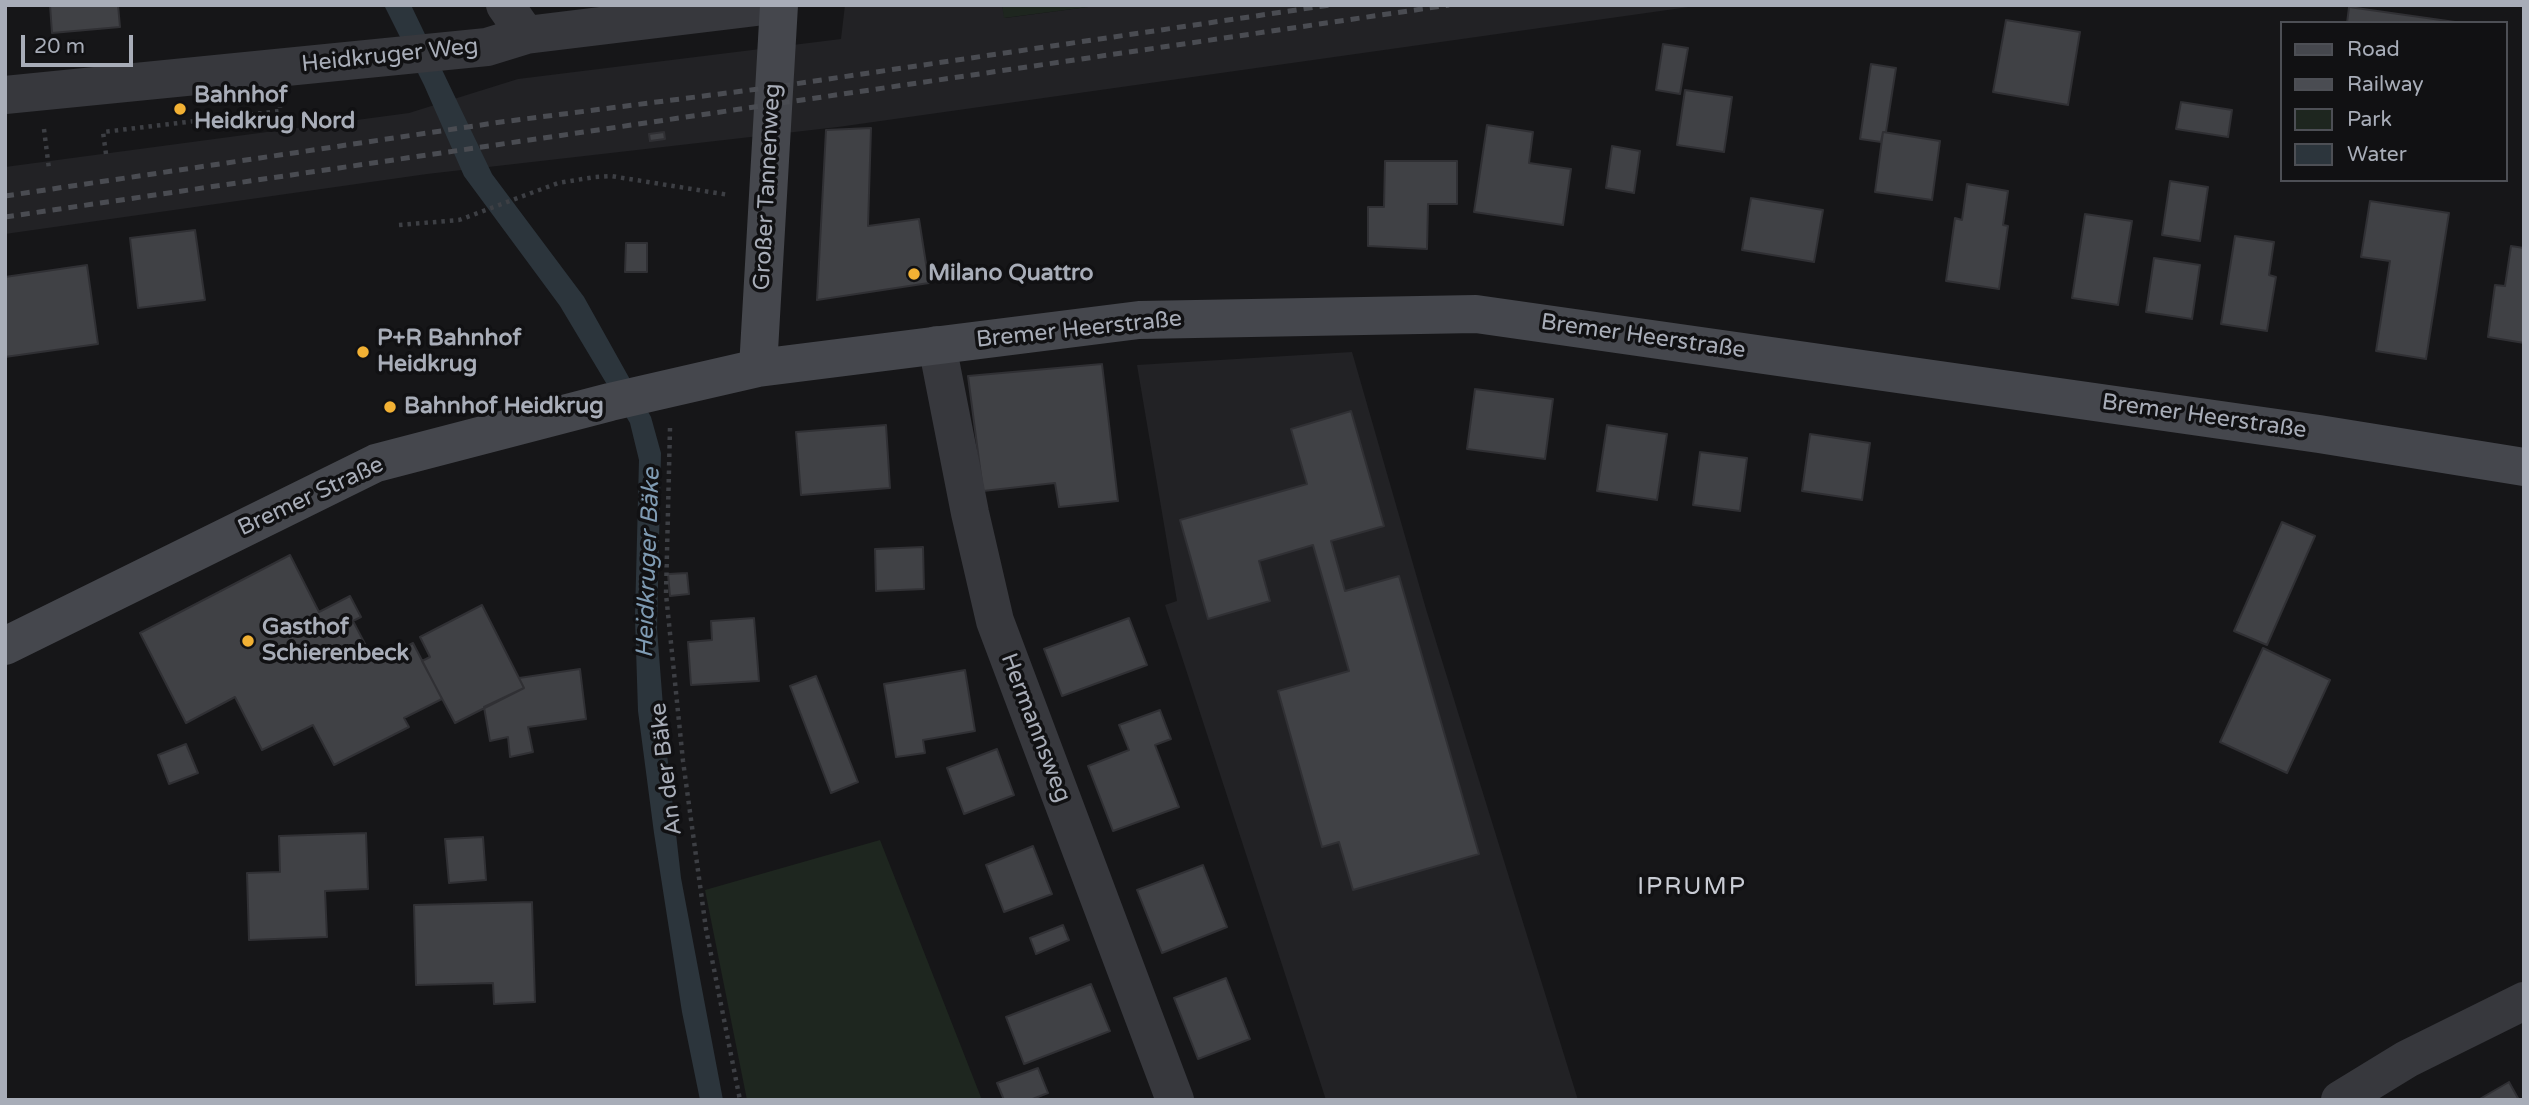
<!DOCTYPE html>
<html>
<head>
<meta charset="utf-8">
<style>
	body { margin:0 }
	#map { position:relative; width:2529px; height:1105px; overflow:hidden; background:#161618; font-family:"Varela Round",sans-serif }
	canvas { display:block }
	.frame { position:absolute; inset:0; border:7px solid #a8adb8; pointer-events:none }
	.legend { position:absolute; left:2280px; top:21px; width:228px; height:161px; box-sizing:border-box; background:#111113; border:2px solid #4d4f55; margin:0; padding:9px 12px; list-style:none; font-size:21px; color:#a8adb8 }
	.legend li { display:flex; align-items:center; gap:14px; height:35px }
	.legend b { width:35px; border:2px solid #4d4f55 }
	.scale { position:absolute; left:21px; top:35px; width:112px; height:32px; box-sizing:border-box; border:4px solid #a8adb8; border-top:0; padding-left:9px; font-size:21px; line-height:24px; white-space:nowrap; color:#a8adb8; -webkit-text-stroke:5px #111113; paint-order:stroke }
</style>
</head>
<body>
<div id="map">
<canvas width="2529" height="1105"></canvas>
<div class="frame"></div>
<ul class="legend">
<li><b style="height:9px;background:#45474d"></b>Road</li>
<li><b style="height:9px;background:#4a4c52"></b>Railway</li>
<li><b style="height:19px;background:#1e261f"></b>Park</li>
<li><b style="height:19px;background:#2c353c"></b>Water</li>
</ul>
<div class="scale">20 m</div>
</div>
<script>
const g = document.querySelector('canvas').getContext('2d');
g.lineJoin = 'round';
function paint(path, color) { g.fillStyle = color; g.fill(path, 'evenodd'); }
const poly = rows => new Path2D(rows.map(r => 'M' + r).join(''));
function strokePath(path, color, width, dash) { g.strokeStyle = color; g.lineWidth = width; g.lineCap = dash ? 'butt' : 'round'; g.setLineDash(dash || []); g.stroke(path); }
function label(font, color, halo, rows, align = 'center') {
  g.font = font + ' "Varela Round",sans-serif'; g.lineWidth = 7; g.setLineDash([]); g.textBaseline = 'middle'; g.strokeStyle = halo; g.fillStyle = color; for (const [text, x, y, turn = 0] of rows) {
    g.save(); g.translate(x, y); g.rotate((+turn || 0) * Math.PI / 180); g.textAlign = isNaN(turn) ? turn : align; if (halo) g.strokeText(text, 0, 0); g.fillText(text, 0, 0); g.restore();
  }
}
const built = poly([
	[845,5,1002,5,1005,18,1103,5,1703,5,838,127,427,174,5,234,5,167,409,113,518,79,841,39],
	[1352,352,1426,609,1578,1100,1326,1100,1165,605,1177,601,1137,365]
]);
const green = poly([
	[1002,5,1103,5,1004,18],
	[880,840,982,1100,747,1100,705,890]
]);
const water = poly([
	[384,5,411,5,492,174,584,297,651,417,661,453,657,629,666,745,681,878,723,1100,700,1100,682,1012,654,833,638,711,635,617,639,460,630,423,560,306,464,176,424,85]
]);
const building = poly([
	[50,5,118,5,120,27,52,33,50,5],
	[2349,7,2462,23,2347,23,2349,7],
	[2006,20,2080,32,2068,105,1993,92,2006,20],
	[1663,44,1688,48,1680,94,1656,90,1663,44],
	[1871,64,1896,68,1886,132,1883,132,1881,142,1860,139,1871,64],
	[1685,90,1732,97,1724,152,1677,145,1685,90],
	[2181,102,2232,110,2228,137,2176,129,2181,102],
	[1487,125,1533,132,1529,163,1571,169,1563,225,1474,212,1487,125],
	[871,128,868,226,919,219,929,283,817,300,826,130,871,128],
	[664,132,665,139,650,141,649,134,664,132],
	[1883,132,1940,141,1932,200,1875,192,1883,132],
	[1612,146,1640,151,1634,193,1606,188,1612,146],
	[1385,161,1457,161,1457,204,1428,204,1427,249,1368,246,1368,207,1384,207,1385,161],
	[2170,181,2208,187,2200,241,2162,235,2170,181],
	[1967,184,2008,191,2003,225,2008,226,1999,289,1946,281,1955,218,1962,220,1967,184],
	[1751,198,1823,210,1814,262,1742,250,1751,198],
	[2370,201,2449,213,2426,359,2376,351,2390,261,2361,257,2370,201],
	[2085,214,2132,221,2118,305,2072,298,2085,214],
	[195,230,205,300,138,308,130,238,195,230],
	[2235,236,2274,242,2269,275,2276,277,2267,331,2221,324,2235,236],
	[626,243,647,243,647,272,625,272,626,243],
	[2511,246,2524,248,2524,343,2488,337,2495,285,2505,286,2511,246],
	[2154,258,2200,265,2192,319,2146,312,2154,258],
	[87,265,98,344,5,357,5,277,87,265],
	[1102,364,1118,501,1059,507,1055,483,983,491,968,376,1102,364],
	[1475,389,1553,399,1545,459,1467,449,1475,389],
	[1351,411,1384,526,1331,541,1345,591,1399,576,1479,854,1353,890,1339,842,1322,847,1278,691,1349,671,1313,545,1259,561,1270,601,1208,619,1180,520,1307,484,1291,429,1351,411],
	[886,425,890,488,801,495,796,432,886,425],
	[1607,425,1667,434,1657,500,1597,491,1607,425],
	[1810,434,1870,443,1862,500,1802,491,1810,434],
	[1700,452,1747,458,1740,511,1693,505,1700,452],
	[2282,522,2315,536,2267,645,2234,631,2282,522],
	[923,547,924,589,876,591,875,549,923,547],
	[290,555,319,612,350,596,361,617,353,621,375,663,413,643,442,699,404,718,409,727,334,765,313,725,262,750,235,697,186,723,140,633,290,555],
	[687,573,689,594,670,596,668,574,687,573],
	[482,605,524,688,455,723,422,661,430,657,420,637,482,605],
	[754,618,759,681,691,685,688,642,712,640,711,621,754,618],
	[1129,618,1147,665,1062,696,1044,649,1129,618],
	[2263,648,2330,680,2287,773,2220,742,2263,648],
	[580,669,586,719,528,727,533,752,510,757,508,737,490,741,484,707,524,688,519,678,580,669],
	[965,670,975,731,923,740,925,753,896,757,884,684,965,670],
	[816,676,858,782,831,793,790,686,816,676],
	[1160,710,1171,739,1155,745,1179,807,1113,831,1088,766,1129,750,1119,725,1160,710],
	[186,744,198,773,169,784,158,755,186,744],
	[997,749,1014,795,964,814,947,768,997,749],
	[366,833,368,889,325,891,327,937,249,940,247,873,280,872,279,836,366,833],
	[483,837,486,880,449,883,445,839,483,837],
	[1033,846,1052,894,1004,912,986,865,1033,846],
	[1203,865,1227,927,1162,953,1137,890,1203,865],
	[532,902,535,1002,494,1004,493,983,416,985,414,905,532,902],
	[1063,925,1069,940,1036,954,1030,938,1063,925],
	[1226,978,1250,1039,1198,1059,1174,998,1226,978],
	[1091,984,1110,1031,1024,1064,1006,1017,1091,984],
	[1038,1068,1048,1093,1030,1100,1004,1100,997,1083,1038,1068],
	[2509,1082,2519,1100,2478,1100,2509,1082]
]);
const path = poly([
	[44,129,49,169],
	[106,154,103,132,280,111,280,107],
	[399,225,459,220,558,183,595,177,611,176,729,195],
	[670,428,666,594,683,761,706,929,740,1100]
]);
const street = poly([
	[505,5,526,35],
	[5,95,487,47,526,35,773,5],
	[937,345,970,513,995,621,1175,1100],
	[2340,1100,2407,1059,2524,1001]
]);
const secondary = poly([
	[758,368,779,5],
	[5,646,376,463,610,402,758,368,1139,320,1476,314,2319,434,2524,467]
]);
const rail = poly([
	[5,196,501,122,774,87,1330,5],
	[5,217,1449,5]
]);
const markers = [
	[180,109,7,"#f2b134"],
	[914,274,7,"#f2b134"],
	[363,352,7,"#f2b134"],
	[390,407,7,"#f2b134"],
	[248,641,7,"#f2b134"]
];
const streetNames = [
	["Heidkruger Weg",390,56,-6],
	["Großer Tannenweg",768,187,-87],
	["Bremer Heerstraße",1079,330,-6],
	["Bremer Heerstraße",1643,337,8],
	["Bremer Heerstraße",2204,417,8],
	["Bremer Straße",311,497,-25],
	["Hermannsweg",1035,728,69],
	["An der Bäke",667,769,-97]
];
const poiNames = [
	["Bahnhof",194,96],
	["Heidkrug Nord",194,122],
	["Milano Quattro",928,274],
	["P+R Bahnhof",377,339],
	["Heidkrug",377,365],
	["Bahnhof Heidkrug",404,407],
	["Gasthof",262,628],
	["Schierenbeck",262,654]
];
const waterNames = [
	["Heidkruger Bäke",649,563,-88]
];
const neighbourhoodNames = [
	["IPRUMP",1692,888]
];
paint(built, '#222225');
paint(green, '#1e261f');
paint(water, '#2c353c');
paint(building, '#404145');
strokePath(building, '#303034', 2);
strokePath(path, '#3d3f44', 4.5, [3.5, 5]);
strokePath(street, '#37383d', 38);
strokePath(secondary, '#45474d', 38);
strokePath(rail, '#4a4c52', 5, [9, 7]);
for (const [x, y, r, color] of markers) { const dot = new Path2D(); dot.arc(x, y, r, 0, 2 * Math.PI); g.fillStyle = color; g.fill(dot); strokePath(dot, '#111113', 2.5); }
label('23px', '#a8adb8', '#111113', streetNames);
label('bold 23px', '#a8adb8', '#111113', poiNames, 'left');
label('italic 24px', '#7f9bb3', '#111113', waterNames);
g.letterSpacing = '2px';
label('24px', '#c9ccd4', '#111113', neighbourhoodNames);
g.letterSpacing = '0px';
</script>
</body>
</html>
